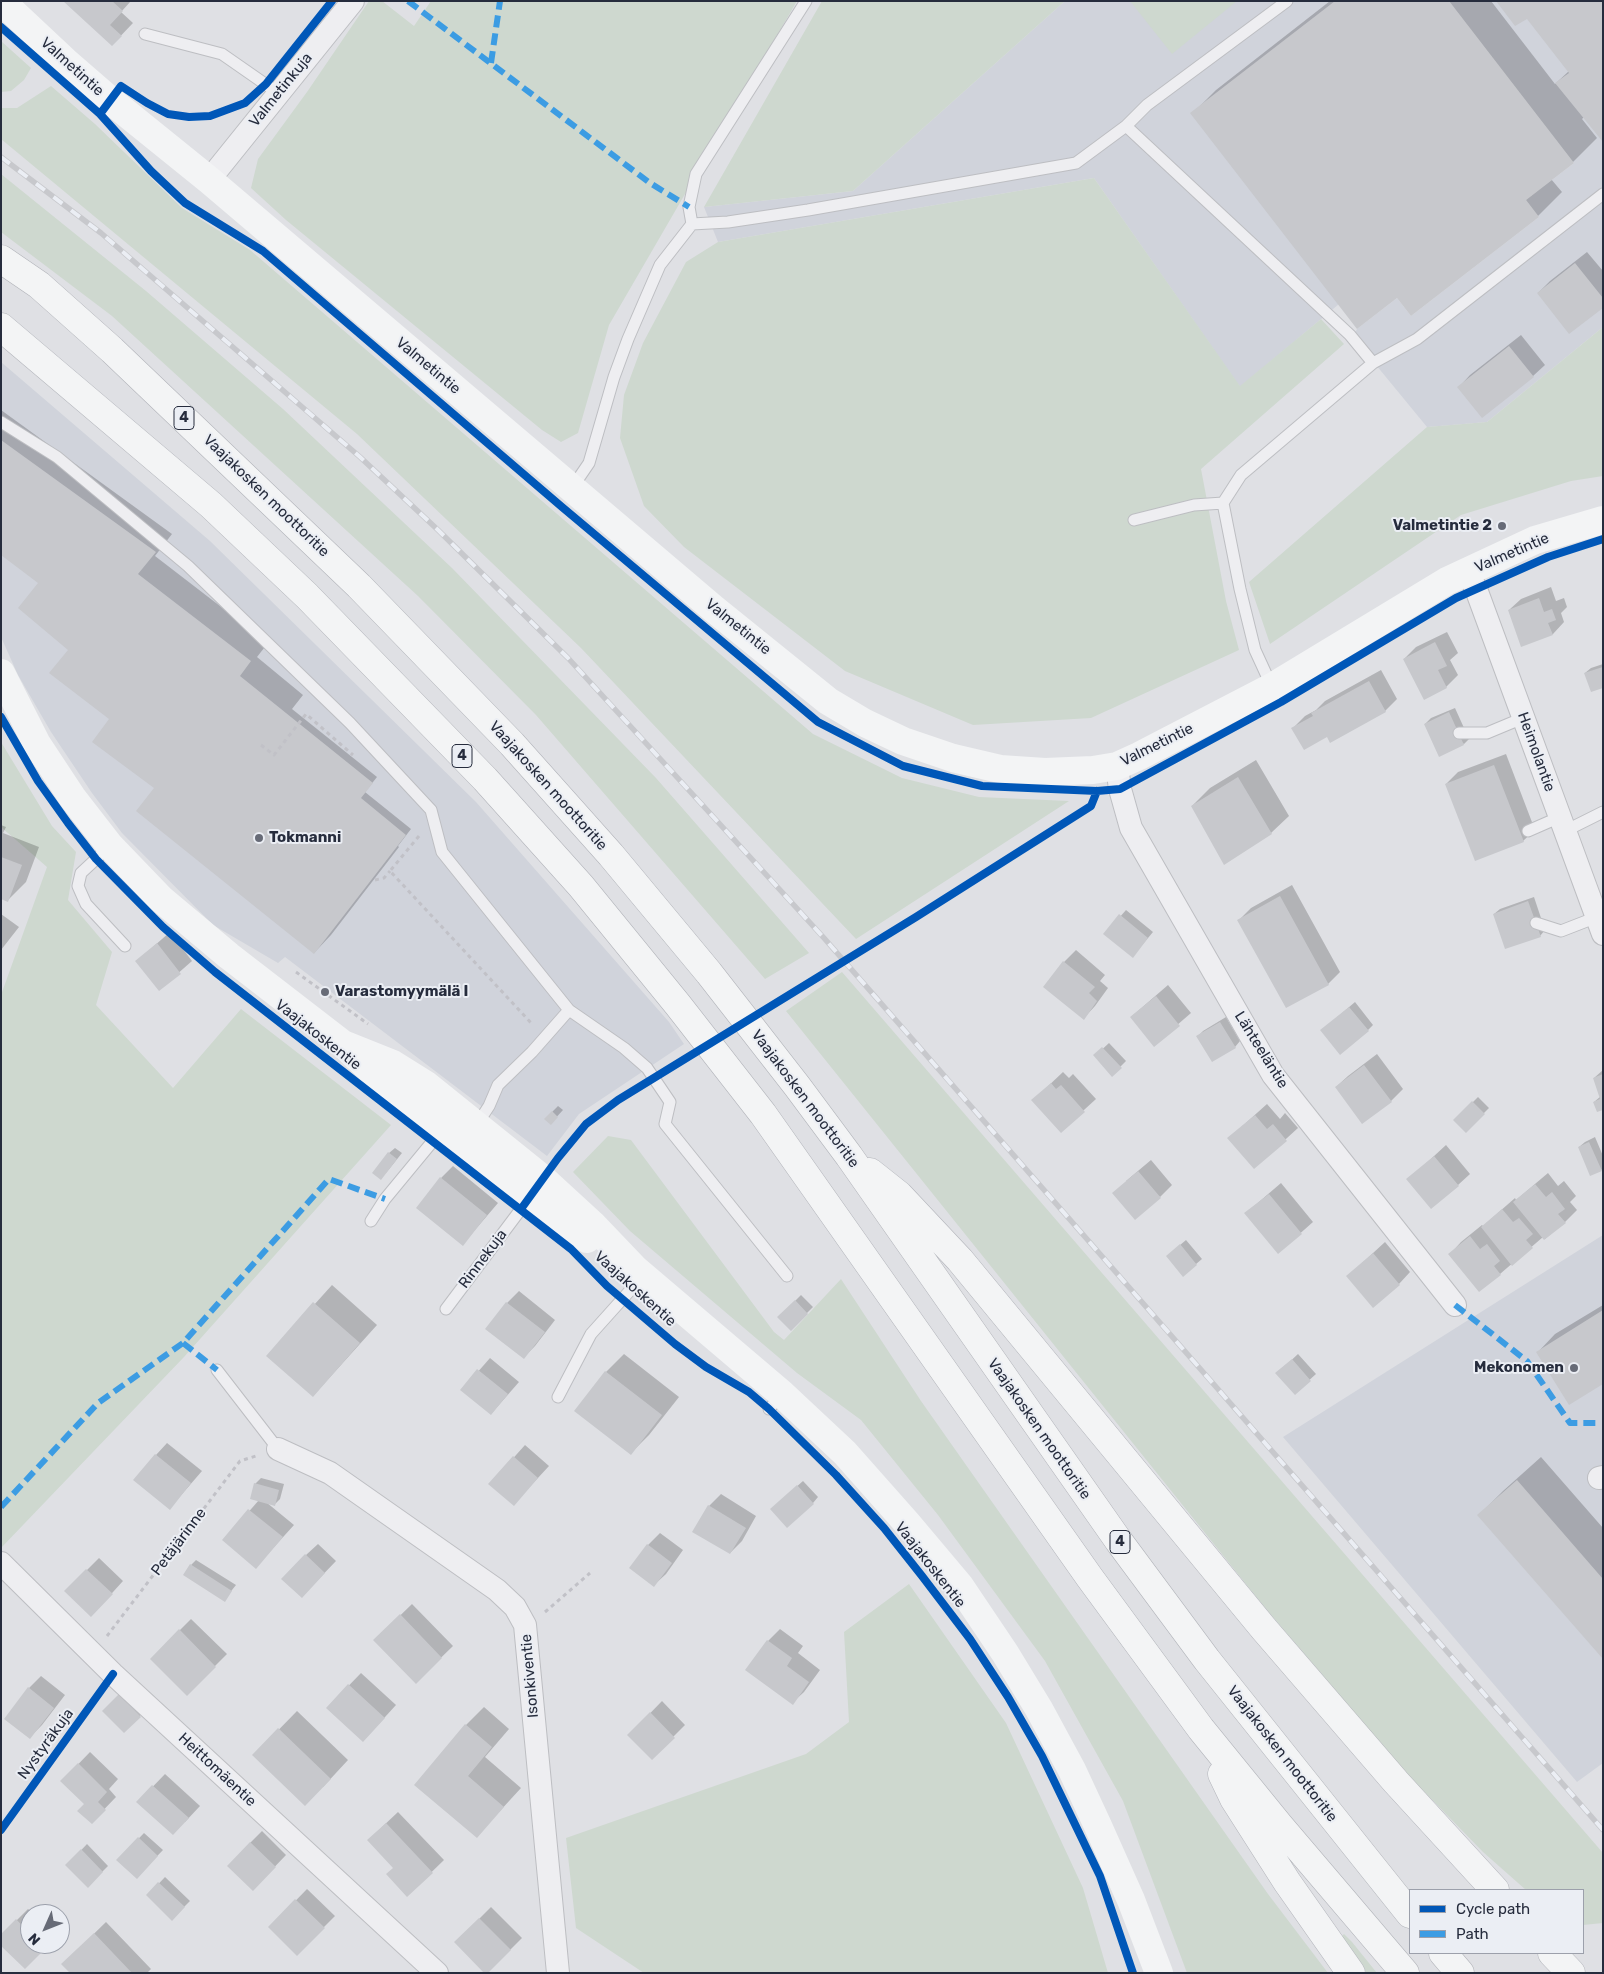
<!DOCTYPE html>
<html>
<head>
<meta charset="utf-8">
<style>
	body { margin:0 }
	#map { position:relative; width:1604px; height:1974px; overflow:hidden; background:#dfe0e4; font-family:Rubik,sans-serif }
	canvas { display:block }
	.frame { position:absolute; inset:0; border:2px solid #262c3d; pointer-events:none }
	.legend { position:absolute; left:1409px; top:1889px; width:175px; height:65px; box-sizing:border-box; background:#ebeef4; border:1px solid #9ca0ab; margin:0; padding:6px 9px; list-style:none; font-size:15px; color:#262c3d }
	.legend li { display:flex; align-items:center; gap:10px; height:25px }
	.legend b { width:25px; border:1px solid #9ca0ab }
	.north { position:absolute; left:20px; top:1904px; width:50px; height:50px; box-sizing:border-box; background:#ebeef4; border:1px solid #9ca0ab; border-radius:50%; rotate:226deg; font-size:14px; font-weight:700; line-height:20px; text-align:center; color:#262c3d }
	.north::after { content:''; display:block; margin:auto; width:18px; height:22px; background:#676b77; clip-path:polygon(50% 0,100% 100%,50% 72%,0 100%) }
</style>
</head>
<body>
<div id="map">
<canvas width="1604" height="1974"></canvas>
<div class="frame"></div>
<ul class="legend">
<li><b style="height:6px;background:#0057b8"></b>Cycle path</li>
<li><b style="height:6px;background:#3c9ce3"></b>Path</li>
</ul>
<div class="north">N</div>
</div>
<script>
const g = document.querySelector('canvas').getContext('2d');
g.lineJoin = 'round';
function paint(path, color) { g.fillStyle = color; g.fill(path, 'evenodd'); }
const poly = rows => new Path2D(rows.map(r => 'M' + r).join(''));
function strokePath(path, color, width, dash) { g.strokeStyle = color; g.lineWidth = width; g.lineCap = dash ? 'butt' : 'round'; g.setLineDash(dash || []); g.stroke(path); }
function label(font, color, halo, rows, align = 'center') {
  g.font = font + ' Rubik,sans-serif'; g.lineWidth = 4; g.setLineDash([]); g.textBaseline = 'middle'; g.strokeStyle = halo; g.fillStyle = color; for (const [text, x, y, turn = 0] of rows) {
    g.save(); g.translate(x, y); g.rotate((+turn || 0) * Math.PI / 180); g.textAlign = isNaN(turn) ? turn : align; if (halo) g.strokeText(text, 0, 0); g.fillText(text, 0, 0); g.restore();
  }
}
const built = poly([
	[1065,1,1335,1,1339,304,1240,387,1094,178,718,242,704,207,853,191],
	[1449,1,1603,1,1603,327,1487,422,1427,427,1353,337,1357,329,1397,298,1411,316,1539,217,1526,200,1574,163],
	[1,362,210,541,476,802,669,1022,684,1044,579,1114,547,1156,285,957,278,963,213,925,122,833,92,793,51,732,18,675,1,637],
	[1603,1235,1603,1763,1577,1782,1283,1437]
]);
const green = poly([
	[369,1,382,1,414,26,431,1,797,1,609,325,578,433,561,442,542,430,286,220,251,188,258,159,307,92],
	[822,1,1065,1,853,191,704,207],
	[1130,1,1237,1,1172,54],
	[1,41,31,68,24,80,11,91,1,92],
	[51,86,95,124,182,208,250,250,813,734,902,778,979,797,1069,801,856,939,581,648,357,434,1,139,1,108,17,108],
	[1,174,146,291,283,409,452,568,656,778,809,953,765,979,536,715,418,596,112,316,1,232],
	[1094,178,1240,386,1321,319,1344,344,1201,469,1226,601,1239,650,1091,718,973,725,845,671,684,547,644,506,620,438,624,395,643,343,686,262,718,242],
	[1603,327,1603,476,1571,481,1461,515,1270,644,1249,582,1427,427,1487,422],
	[1,742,52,826,76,852,68,900,112,952,96,1005,173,1088,241,1009,391,1125,184,1357,1,1548,1,995,47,867,1,827],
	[842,972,1603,1853,1603,1923,1583,1925,1583,1890,1526,1890,1483,1852,1406,1773,1266,1609,786,1011],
	[608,1136,631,1140,774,1332,784,1340,841,1279,921,1401,1268,1894,1328,1973,1187,1973,1123,1801,1045,1661,938,1515,861,1420,797,1373,630,1231,573,1172],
	[909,1584,1006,1723,1083,1888,1108,1973,644,1973,576,1928,566,1838,806,1754,849,1722,844,1632],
	[1344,1934,1352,1942,1377,1973,1367,1973,1346,1945,1342,1936]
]);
const shadow = poly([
	[64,1,131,1,121,12,133,23,112,45],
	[1330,1,1491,1,1555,84,1569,71,1527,17,1498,1,1603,1,1584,117,1582,119,1597,138,1573,162,1551,179,1562,192,1538,216,1397,296,1192,114,1216,90],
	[1587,252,1603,271,1603,307,1538,293,1550,281],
	[1521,335,1545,365,1533,376,1459,387,1470,375],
	[1,410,172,534,155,556,268,643,257,657,303,695,292,709,377,777,365,792,411,829,398,846,399,847,331,935,314,953,155,787,110,719,69,650,39,582,1,554],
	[1551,587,1556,601,1564,598,1567,607,1561,613,1564,622,1553,634,1522,645,1509,610,1521,599],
	[1447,632,1458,653,1450,660,1458,675,1446,687,1404,659,1416,647],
	[1603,664,1603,686,1585,673,1591,668],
	[1381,670,1397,699,1385,711,1327,736,1293,728,1305,716,1316,710,1325,701],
	[1455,708,1469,739,1464,744,1425,724,1431,718],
	[1506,754,1535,830,1523,841,1446,784,1458,772],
	[1256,760,1289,816,1271,833,1192,806,1210,788],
	[1,825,6,827,3,833,39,847,26,882,8,900,1,898],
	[1292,885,1340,972,1328,984,1239,920,1251,908],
	[1534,897,1545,930,1540,936,1494,914,1500,909],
	[1126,910,1153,932,1138,950,1105,934],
	[1,914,19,927,1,950],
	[170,932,192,961,159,990,137,961],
	[1076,950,1105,975,1100,981,1108,988,1095,1006,1084,1018,1045,986,1064,962],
	[1168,985,1191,1013,1154,1045,1131,1017],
	[1355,1002,1373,1025,1368,1030,1328,1025],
	[1226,1017,1240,1041,1235,1047,1198,1036,1203,1031],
	[1109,1043,1126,1061,1112,1075,1095,1056],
	[1377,1054,1403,1089,1391,1101,1362,1122,1336,1087,1348,1076],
	[1603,1070,1603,1109,1594,1102,1601,1096,1594,1078],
	[1063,1072,1069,1078,1073,1074,1096,1099,1061,1131,1045,1089],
	[1478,1097,1489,1108,1466,1131,1455,1120],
	[1267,1104,1280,1119,1285,1113,1298,1128,1254,1168,1229,1138],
	[558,1106,563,1110,551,1123,546,1118],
	[1595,1137,1603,1156,1603,1169,1601,1170,1579,1147,1585,1142],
	[1446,1145,1470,1174,1458,1185,1408,1180],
	[395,1148,402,1153,386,1173,389,1153],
	[1151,1160,1172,1185,1160,1197,1126,1181],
	[453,1166,498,1203,463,1244,441,1178],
	[1548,1173,1558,1186,1564,1181,1576,1196,1570,1202,1577,1210,1565,1222,1545,1239,1543,1237,1500,1274,1450,1254,1461,1242,1482,1225,1483,1226,1515,1198,1516,1200],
	[1281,1183,1313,1222,1278,1253,1246,1213],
	[1186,1240,1202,1259,1183,1275,1173,1251],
	[1385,1242,1410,1272,1399,1284,1348,1276],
	[332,1285,377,1325,313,1396,268,1356],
	[519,1291,555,1320,535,1346,524,1357,507,1303],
	[801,1295,813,1307,791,1329,779,1317],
	[1603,1305,1603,1383,1538,1352,1555,1334],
	[624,1354,679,1397,649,1435,631,1453,606,1372],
	[1298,1354,1316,1374,1295,1393,1283,1368],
	[490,1358,519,1382,491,1414,462,1390],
	[167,1443,202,1471,170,1508,156,1455],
	[525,1445,549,1466,525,1492,490,1484],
	[1541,1457,1603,1528,1603,1657,1479,1515,1503,1491],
	[261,1478,284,1484,280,1499,274,1505,266,1502,294,1525,256,1567,224,1540,259,1500,255,1484],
	[803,1481,818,1497,813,1503,777,1504],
	[721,1494,756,1516,742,1541,730,1553,709,1506],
	[660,1533,683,1550,666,1574,654,1585,631,1568,648,1545],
	[318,1544,336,1561,313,1585,306,1555],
	[99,1558,123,1581,103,1603,66,1591],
	[196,1560,236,1585,224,1600,191,1565],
	[412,1604,453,1646,416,1682,375,1640],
	[191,1619,227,1654,187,1694,151,1659],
	[780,1629,803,1646,798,1653,820,1670,804,1692,792,1703,768,1641],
	[361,1673,396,1705,375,1728,328,1707],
	[41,1676,65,1695,42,1725,30,1737,29,1688],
	[131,1684,152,1704,124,1731,104,1711],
	[662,1701,685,1725,652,1758,629,1735],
	[484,1707,509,1729,485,1757,521,1788,477,1836,416,1784,466,1725],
	[297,1711,348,1760,323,1787,254,1755],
	[90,1752,118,1779,109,1789,116,1797,92,1822,86,1804,62,1781],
	[165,1774,200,1806,185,1822,138,1802],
	[398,1812,444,1860,408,1895,395,1867,381,1828],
	[262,1831,286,1855,264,1878,250,1843],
	[144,1833,163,1850,137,1877,118,1860],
	[87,1844,108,1866,88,1886,67,1865],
	[165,1877,190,1901,172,1919,148,1895],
	[307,1889,335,1916,297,1954,270,1927],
	[491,1907,522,1938,487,1973,456,1942],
	[28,1909,34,1914,30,1914,30,1944,48,1944,25,1967,1,1936],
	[106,1922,151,1969,147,1973,71,1973,63,1964]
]);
const building = poly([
	[63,1,112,1,123,11,110,25,122,36,112,46],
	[1335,1,1449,1,1574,163,1526,200,1539,217,1411,316,1397,298,1357,329,1190,113],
	[1496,1,1603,1,1603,142,1555,83,1569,73,1527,19,1515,26],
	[1575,263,1603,298,1603,308,1569,334,1537,293],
	[1509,346,1534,377,1482,418,1457,387],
	[1,440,156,552,138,574,251,661,240,676,373,783,361,798,406,835,314,954,136,811,154,788,92,742,109,719,49,673,68,650,18,608,38,583,1,555],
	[1539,598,1544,612,1552,609,1556,620,1548,623,1553,635,1521,647,1508,610],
	[1435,642,1447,666,1438,670,1447,688,1424,700,1403,659],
	[1603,667,1603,688,1591,692,1584,673],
	[1369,681,1386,712,1330,743,1327,737,1304,750,1291,728,1313,716,1311,713],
	[1449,712,1464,745,1439,757,1424,724],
	[1494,765,1524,842,1475,861,1445,784],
	[1238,777,1272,834,1224,865,1191,806],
	[1,857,22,865,8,902,1,899],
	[1280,896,1329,985,1286,1008,1237,920],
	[1528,901,1541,937,1505,949,1493,914],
	[1119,914,1148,938,1133,958,1103,934],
	[157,943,181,974,159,991,135,961],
	[1063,961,1095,987,1089,993,1097,1001,1084,1020,1043,987],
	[1156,996,1180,1026,1154,1047,1130,1017],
	[1349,1007,1369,1031,1340,1055,1320,1030],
	[1220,1022,1236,1048,1212,1062,1196,1036],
	[1102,1047,1122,1068,1112,1077,1093,1055],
	[1364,1065,1392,1102,1362,1124,1335,1087],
	[1603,1074,1603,1110,1597,1112,1593,1102,1600,1099,1593,1078],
	[1051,1083,1056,1089,1061,1085,1085,1112,1061,1133,1031,1100],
	[1472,1101,1485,1114,1466,1133,1453,1120],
	[552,1111,558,1117,551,1125,544,1119],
	[1255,1115,1267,1129,1273,1124,1287,1141,1254,1169,1227,1138],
	[1589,1142,1602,1171,1590,1176,1578,1147],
	[388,1152,397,1159,381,1180,372,1173],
	[1434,1156,1459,1186,1431,1209,1406,1179],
	[1138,1171,1161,1198,1135,1220,1112,1193],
	[440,1177,487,1215,463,1246,416,1208],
	[1535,1184,1546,1197,1552,1192,1565,1209,1558,1214,1566,1223,1544,1240,1513,1202],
	[1269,1194,1302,1234,1278,1254,1244,1213],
	[1502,1209,1513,1222,1519,1218,1533,1234,1526,1240,1533,1248,1512,1266,1481,1227],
	[1470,1236,1480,1249,1487,1244,1500,1261,1494,1266,1501,1275,1479,1292,1448,1254],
	[1180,1244,1197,1265,1183,1277,1166,1256],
	[1373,1253,1400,1285,1373,1308,1346,1276],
	[795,1300,808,1314,791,1331,777,1317],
	[313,1302,360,1343,313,1397,266,1356],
	[506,1302,545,1332,524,1359,485,1329],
	[1603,1310,1603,1384,1569,1405,1536,1352],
	[1292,1359,1311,1381,1295,1395,1275,1373],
	[477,1369,508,1394,491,1415,460,1390],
	[605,1371,662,1415,631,1455,574,1411],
	[155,1454,191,1483,170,1510,133,1480],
	[513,1456,538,1478,514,1506,488,1484],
	[1517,1480,1603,1579,1603,1659,1477,1515],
	[254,1483,279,1490,275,1506,250,1499],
	[797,1485,814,1504,787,1528,770,1509],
	[708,1505,746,1528,730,1554,692,1532],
	[248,1509,283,1537,256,1569,222,1540],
	[647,1544,672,1563,654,1587,629,1568],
	[305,1554,325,1573,302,1598,281,1579],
	[190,1564,232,1591,225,1602,183,1575],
	[86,1569,113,1594,91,1617,64,1591],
	[400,1614,442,1658,416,1684,373,1640],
	[179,1629,216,1667,187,1696,150,1659],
	[767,1640,792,1658,787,1666,809,1682,793,1705,745,1670],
	[348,1684,385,1718,363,1742,326,1708],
	[28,1687,54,1708,30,1739,4,1719],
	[119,1694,141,1717,124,1733,102,1711],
	[650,1712,675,1738,652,1760,627,1735],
	[465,1724,492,1747,468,1776,504,1807,477,1838,414,1785],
	[278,1728,331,1779,305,1806,252,1755],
	[78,1763,107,1792,98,1802,106,1810,92,1824,77,1811,84,1804,60,1781],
	[152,1785,189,1818,173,1835,136,1802],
	[386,1823,433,1873,407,1897,386,1874,393,1868,367,1840],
	[138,1837,158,1856,137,1879,116,1860],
	[250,1842,276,1867,253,1891,227,1866],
	[81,1849,103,1872,88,1888,65,1865],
	[158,1882,185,1907,172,1921,146,1895],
	[295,1899,325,1928,297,1956,268,1927],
	[479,1918,511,1950,488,1973,484,1973,454,1942],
	[16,1919,30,1934,30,1944,40,1944,45,1949,25,1969,1,1946,1,1934],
	[94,1933,132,1973,70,1973,61,1964]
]);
const path = poly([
	[261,745,274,755,306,714,353,755],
	[419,836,390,871,533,1025],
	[375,880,384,878,390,871],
	[296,972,368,1024],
	[545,1612,590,1573],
	[107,1636,240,1461,256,1456]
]);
const lane = poly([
	[145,34,222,54,278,93],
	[1126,126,1350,335,1373,363],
	[692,224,728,222,808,210,1076,163,1126,126,1147,105,1287,1],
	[1,422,57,457,188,566,350,723,431,810,442,852,569,1010,532,1052,498,1085,489,1106,476,1126],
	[572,488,589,463,614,377,628,339,660,265,692,224,689,207,696,174,806,1],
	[1134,520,1194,505,1223,503],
	[1272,687,1255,650,1240,589,1223,503,1241,475,1373,363,1417,339,1603,194],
	[1459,733,1487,733,1523,718],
	[1528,831,1560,817],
	[1565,831,1603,812],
	[110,846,81,873,78,886,86,904,125,946],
	[1536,923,1561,931,1597,917],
	[569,1010,624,1048,647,1068,670,1102,665,1124,787,1276],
	[371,1221,385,1199,442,1130],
	[446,1309,521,1209],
	[217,1370,278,1449],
	[558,1397,591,1334,643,1276],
	[769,1409,782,1394]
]);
const street = poly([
	[209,180,353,1],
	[1468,572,1476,589,1603,934],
	[1117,766,1120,789,1131,828,1273,1075,1455,1305],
	[278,1449,330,1473,497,1590,515,1607,525,1625,558,1973],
	[1599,1478,1603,1477],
	[1,1563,113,1674,437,1973]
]);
const secondary = poly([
	[1,1,65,61,110,100,209,180,714,609,828,701,865,723,903,741,953,758,1000,769,1045,772,1093,770,1117,766,1139,756,1272,687,1447,581,1535,540,1603,520],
	[1,673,37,744,72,797,110,846,161,899,229,956,343,1044,389,1088,528,1197,587,1239],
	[343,1044,393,1064,425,1084,543,1179,592,1224,635,1269,782,1394,845,1453,907,1523,960,1586,1005,1653,1039,1709,1072,1770,1098,1826,1131,1900,1159,1973]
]);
const highway = poly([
	[1,259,39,285,112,350,359,586,512,744,611,855,709,973,797,1086,849,1156,1118,1540,1207,1660,1410,1914],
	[1,327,211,505,307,596,485,779,581,886,678,1005,763,1114,1090,1578,1201,1729,1279,1825,1405,1973],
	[870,1172,899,1195,960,1260,1264,1629,1396,1782,1495,1890],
	[1222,1774,1234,1799,1287,1882,1351,1973],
	[1443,1953,1460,1973],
	[1552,1953,1571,1973]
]);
const rail = poly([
	[1,157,101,233,360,457,438,530,568,658,824,938,1603,1830]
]);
const quiet = poly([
	[408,1,650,183,689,207],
	[491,63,500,1],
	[1455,1305,1527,1361,1570,1423,1597,1423],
	[183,1343,217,1370],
	[1,1507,98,1403,183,1343,329,1179,385,1199]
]);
const cycleway = poly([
	[1,27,100,114,151,171,185,203,263,251,562,507,818,722,903,766,982,786,1097,791,1120,789,1281,702,1456,598,1548,557,1603,539],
	[100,114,121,86,147,103,168,114,189,117,210,116,245,103,266,84,332,1],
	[1,717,38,781,68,823,96,859,163,927,215,972,571,1249,607,1286,675,1344,706,1367,749,1392,769,1409,836,1475,884,1528,922,1576,970,1639,1008,1697,1042,1756,1100,1876,1133,1973],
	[521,1209,558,1158,586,1124,618,1100,916,917,1091,806,1097,791],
	[1,1830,113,1674]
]);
const markers = [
	[1502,526,5,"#676b77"],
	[259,838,5,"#676b77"],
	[325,992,5,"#676b77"],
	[1574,1368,5,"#676b77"]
];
const shields = [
	[184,418,20],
	[462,756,20],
	[1120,1542,20]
];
const shieldNames = [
	["4",184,418],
	["4",462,756],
	["4",1120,1542]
];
const streetNames = [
	["Valmetintie",72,67,42],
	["Valmetinkuja",281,90,-51],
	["Valmetintie",428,366,40],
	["Vaajakosken moottoritie",266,496,44],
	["Valmetintie",1512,553,-23],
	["Valmetintie",738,627,39],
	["Valmetintie",1157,745,-26],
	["Heimolantie",1536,752,70],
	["Vaajakosken moottoritie",548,786,48],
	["Vaajakoskentie",318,1035,38],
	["Lähteeläntie",1261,1050,58],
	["Vaajakosken moottoritie",805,1099,53],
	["Rinnekuja",483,1259,-53],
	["Vaajakoskentie",635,1289,42],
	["Vaajakosken moottoritie",1039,1429,55],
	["Petäjärinne",179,1542,-53],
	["Vaajakoskentie",930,1565,52],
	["Isonkiventie",530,1676,-95],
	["Nystyräkuja",46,1744,-54],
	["Vaajakosken moottoritie",1282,1754,52],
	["Heittomäentie",217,1770,43]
];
const poiNames = [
	["Valmetintie 2",1492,526],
	["Tokmanni",269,838,"left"],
	["Varastomyymälä I",335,992,"left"],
	["Mekonomen",1564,1368]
];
paint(built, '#d0d3db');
paint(green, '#ced8cf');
paint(shadow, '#0003');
paint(building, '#c7c8cc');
strokePath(lane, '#bdbec2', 13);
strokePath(street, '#bdbec2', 24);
strokePath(highway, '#b1b3b9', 29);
strokePath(path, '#c1c1c7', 3, [4, 4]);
strokePath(lane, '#eeeef1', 11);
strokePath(street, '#eeeef1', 22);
strokePath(secondary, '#f3f4f5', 28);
strokePath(highway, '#f3f4f5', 28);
strokePath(rail, '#c7c8cc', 5.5);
strokePath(rail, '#ebeef4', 4, [11]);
strokePath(quiet, '#3c9ce3', 6, [12, 6]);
strokePath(cycleway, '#0057b8', 8);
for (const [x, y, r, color] of markers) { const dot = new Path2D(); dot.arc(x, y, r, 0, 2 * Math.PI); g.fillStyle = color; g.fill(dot); strokePath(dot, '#ebeef4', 2); }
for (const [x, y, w] of shields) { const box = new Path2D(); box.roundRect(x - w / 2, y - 11.5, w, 23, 4); g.fillStyle = '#ebeef4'; g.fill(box); strokePath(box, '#262c3d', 1); }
label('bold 14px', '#262c3d', null, shieldNames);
label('15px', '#262c3d', '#ebeef4', streetNames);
label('bold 15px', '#262c3d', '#ebeef4', poiNames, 'right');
</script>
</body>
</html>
